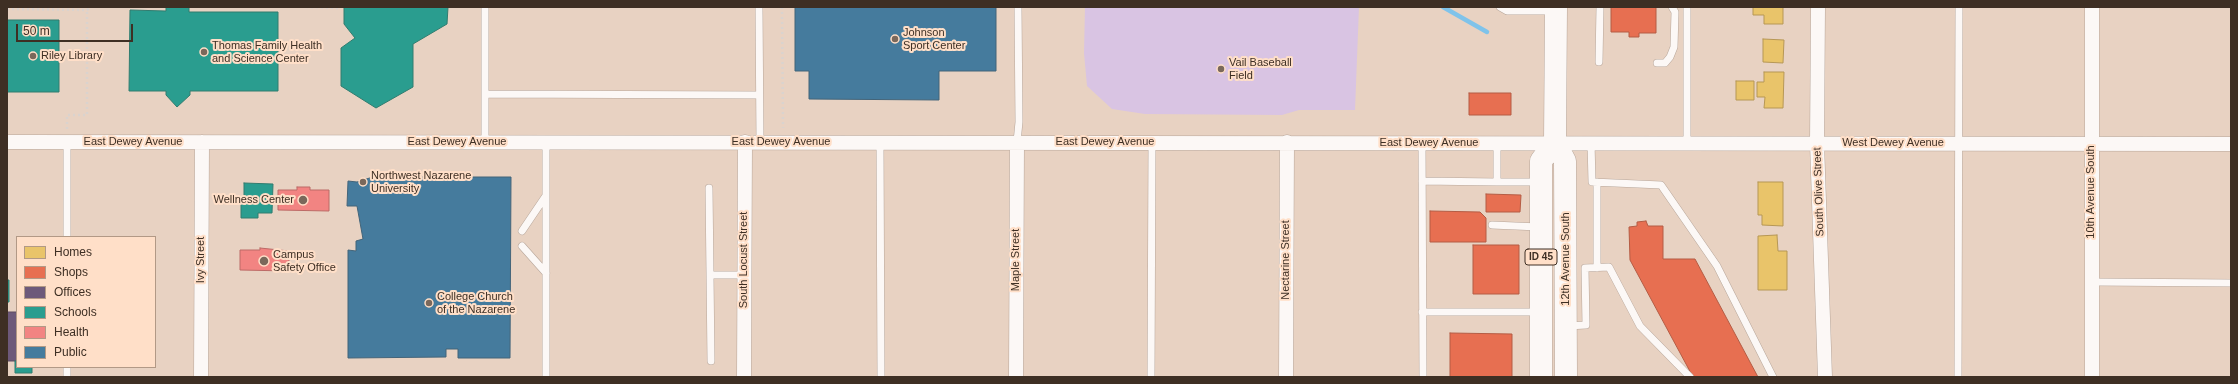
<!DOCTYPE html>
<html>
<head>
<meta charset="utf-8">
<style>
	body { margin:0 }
	#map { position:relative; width:2238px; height:384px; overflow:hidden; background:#e8d2c2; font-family:Arial,sans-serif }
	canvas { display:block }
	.frame { position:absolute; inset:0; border:8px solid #3e2f24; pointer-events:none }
	.legend { position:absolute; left:16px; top:236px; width:140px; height:132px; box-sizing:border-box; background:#ffdfc8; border:1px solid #b29986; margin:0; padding:5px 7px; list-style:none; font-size:12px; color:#3e2f24 }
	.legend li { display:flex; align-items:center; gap:8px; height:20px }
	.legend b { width:20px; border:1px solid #b29986 }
	.scale { position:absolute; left:16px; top:24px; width:117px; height:18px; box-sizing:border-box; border:2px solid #3e2f24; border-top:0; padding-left:5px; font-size:12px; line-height:14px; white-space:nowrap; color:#3e2f24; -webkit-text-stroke:3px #ffdfc8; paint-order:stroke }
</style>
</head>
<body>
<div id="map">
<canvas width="2238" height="384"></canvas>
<div class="frame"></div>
<ul class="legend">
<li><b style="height:11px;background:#e9c46a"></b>Homes</li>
<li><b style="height:11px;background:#e76f51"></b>Shops</li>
<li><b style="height:11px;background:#6d597a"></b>Offices</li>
<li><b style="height:11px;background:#2a9d8f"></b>Schools</li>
<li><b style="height:11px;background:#f28482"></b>Health</li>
<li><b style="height:11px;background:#457b9d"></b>Public</li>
</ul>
<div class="scale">50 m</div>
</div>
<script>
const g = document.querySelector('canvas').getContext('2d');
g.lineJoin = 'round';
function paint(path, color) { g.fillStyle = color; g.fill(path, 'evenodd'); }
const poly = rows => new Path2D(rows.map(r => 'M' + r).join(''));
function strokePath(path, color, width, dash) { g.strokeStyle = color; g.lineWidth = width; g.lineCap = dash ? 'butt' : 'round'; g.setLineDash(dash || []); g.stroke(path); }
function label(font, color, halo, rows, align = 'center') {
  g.font = font + ' Arial,sans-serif'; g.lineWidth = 4; g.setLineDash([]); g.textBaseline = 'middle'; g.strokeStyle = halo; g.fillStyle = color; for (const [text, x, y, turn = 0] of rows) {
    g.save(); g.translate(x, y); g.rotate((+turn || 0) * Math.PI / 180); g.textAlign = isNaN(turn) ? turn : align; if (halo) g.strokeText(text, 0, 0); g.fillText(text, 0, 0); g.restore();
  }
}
const green = poly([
	[1085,7,1359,7,1355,110,1299,110,1282,115,1145,114,1112,109,1087,86,1084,53]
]);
const homes = poly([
	[1753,7,1783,7,1783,24,1764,24,1764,15,1753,15,1753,7],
	[1763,39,1784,40,1783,63,1763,62,1763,39],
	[1764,72,1784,72,1783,108,1764,108,1765,97,1757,97,1757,82,1764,82,1764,72],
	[1736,81,1754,81,1754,100,1736,100,1736,81],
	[1758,182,1783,182,1783,226,1762,225,1762,215,1758,215,1758,182],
	[1777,235,1778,251,1787,251,1787,290,1758,290,1758,236,1777,235]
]);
const shops = poly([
	[1611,7,1656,7,1656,33,1639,33,1639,37,1629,37,1629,32,1611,32,1611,7],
	[1469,93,1511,93,1511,115,1469,115,1469,93],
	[1486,194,1521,195,1520,212,1486,212,1486,194],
	[1430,211,1480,212,1486,218,1486,242,1430,242,1430,211],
	[1646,221,1648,226,1663,226,1663,259,1695,259,1758,377,1693,377,1630,260,1629,227,1637,226,1637,222,1646,221],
	[1473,245,1519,245,1519,294,1473,294,1473,245],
	[1450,333,1512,334,1512,377,1450,377,1450,333]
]);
const offices = poly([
	[7,312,17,312,17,361,7,361,7,312]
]);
const schools = poly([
	[166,7,189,7,189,12,278,12,278,91,190,91,190,95,177,107,166,95,166,91,129,91,130,10,166,11,166,7],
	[344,7,448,7,447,24,413,44,413,87,376,108,341,86,341,48,355,38,344,24,344,7],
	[7,20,59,20,59,92,7,92,7,20],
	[244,183,273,184,272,213,258,213,258,218,241,218,241,199,244,199,244,183],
	[7,280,9,280,9,302,7,302,7,280],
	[15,361,17,361,17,367,32,367,32,373,15,373,15,361]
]);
const health = poly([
	[297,187,310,187,310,190,329,190,329,211,278,210,278,190,297,190,297,187],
	[260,248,289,251,289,271,240,270,240,250,260,250,260,248]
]);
const public = poly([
	[795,7,996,7,996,71,939,71,939,100,809,99,809,71,795,71,795,7],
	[379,175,405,176,421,181,422,177,511,177,510,358,458,358,458,349,446,349,446,357,348,358,348,250,356,251,356,241,363,239,357,206,347,206,348,181,357,182,379,175]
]);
const stream = poly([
	[1443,7,1487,32]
]);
const path = poly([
	[306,7,338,8],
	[782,7,783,128],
	[7,9,87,10,91,7],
	[67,129,67,115,87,115,87,10]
]);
const lane = poly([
	[485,7,485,142],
	[759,7,760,142],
	[1500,7,1507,11,1553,11],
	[1599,62,1600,7],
	[1657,63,1665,63,1670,57,1674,47,1675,12,1672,7],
	[485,94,759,95],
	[67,142,67,237],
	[546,142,546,377],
	[880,142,881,377],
	[1017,142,1019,122,1018,7],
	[1422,142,1423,377],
	[1591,142,1592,182,1661,185,1717,266,1773,377],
	[1687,143,1687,7],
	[1422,181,1497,182,1497,143],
	[1497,182,1538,182],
	[1597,182,1597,268],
	[709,188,711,361],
	[1492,225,1539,227],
	[522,231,545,197],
	[522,246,546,273],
	[710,275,744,275],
	[2092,282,2231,283],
	[1422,312,1539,312],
	[1567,326,1586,325,1585,268,1609,267,1640,326,1690,377],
	[67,367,67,377],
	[1151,377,1152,142],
	[1958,377,1959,7]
]);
const street = poly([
	[1818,7,1817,143,1825,377],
	[2092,7,2092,377],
	[7,142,2231,144],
	[201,377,202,142],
	[744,377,745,142],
	[1016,377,1017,142],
	[1286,377,1287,142]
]);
const primary = poly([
	[1556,7,1555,142,1565,161,1566,377],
	[1541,377,1541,161,1555,142]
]);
const markers = [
	[895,39,4,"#7a685b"],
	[204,52,4,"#7a685b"],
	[33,56,4,"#7a685b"],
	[1221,69,4,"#7a685b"],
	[363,182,4,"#7a685b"],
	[303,200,5,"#7a685b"],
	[264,261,5,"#7a685b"],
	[429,303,4,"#7a685b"]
];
const shields = [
	[1541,257,32]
];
const shieldNames = [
	["ID 45",1541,257]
];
const poiNames = [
	["Johnson",903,33],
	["Sport Center",903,46],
	["Thomas Family Health",212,46],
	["and Science Center",212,59],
	["Riley Library",41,56],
	["Vail Baseball",1229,63],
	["Field",1229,76],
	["Northwest Nazarene",371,176],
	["University",371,189],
	["Wellness Center",294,200,"right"],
	["Campus",273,255],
	["Safety Office",273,268],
	["College Church",437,297],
	["of the Nazarene",437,310]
];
const streetNames = [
	["East Dewey Avenue",133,142],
	["East Dewey Avenue",457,142],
	["East Dewey Avenue",781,142],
	["East Dewey Avenue",1105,142],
	["East Dewey Avenue",1429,143],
	["West Dewey Avenue",1893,143],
	["South Olive Street",1819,192,-92],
	["10th Avenue South",2091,192,-90],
	["12th Avenue South",1566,259,-90],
	["Ivy Street",201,260,-90],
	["South Locust Street",744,260,-90],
	["Maple Street",1016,260,-90],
	["Nectarine Street",1286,260,-90]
];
paint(green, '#d9c4e3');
paint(homes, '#e9c46a');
strokePath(homes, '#b69755', 1);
paint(shops, '#e76f51');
strokePath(shops, '#b45c44', 1);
paint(offices, '#6d597a');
strokePath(offices, '#5f4c60', 1);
paint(schools, '#2a9d8f');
strokePath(schools, '#307c6f', 1);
paint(health, '#f28482');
strokePath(health, '#bc6a66', 1);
paint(public, '#457b9d');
strokePath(public, '#436479', 1);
strokePath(stream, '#7fc3ea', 4.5);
strokePath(lane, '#b7a69a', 8);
strokePath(street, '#b7a69a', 15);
strokePath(primary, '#b7a69a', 23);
strokePath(path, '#dad3ce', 2.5, [2, 3]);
strokePath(lane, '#fcf8f6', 7);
strokePath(street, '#fcf8f6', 14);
strokePath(primary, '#fcf8f6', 22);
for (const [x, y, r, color] of markers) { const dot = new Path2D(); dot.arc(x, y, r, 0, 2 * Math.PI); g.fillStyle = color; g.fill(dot); strokePath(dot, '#ffdfc8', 1.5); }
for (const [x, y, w] of shields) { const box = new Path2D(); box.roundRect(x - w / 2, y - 8, w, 16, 3); g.fillStyle = '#ffdfc8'; g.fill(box); strokePath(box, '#3e2f24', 1); }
label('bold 10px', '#3e2f24', null, shieldNames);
label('11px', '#3e2f24', '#ffdfc8', poiNames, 'left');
label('11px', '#3e2f24', '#ffdfc8', streetNames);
</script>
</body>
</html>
